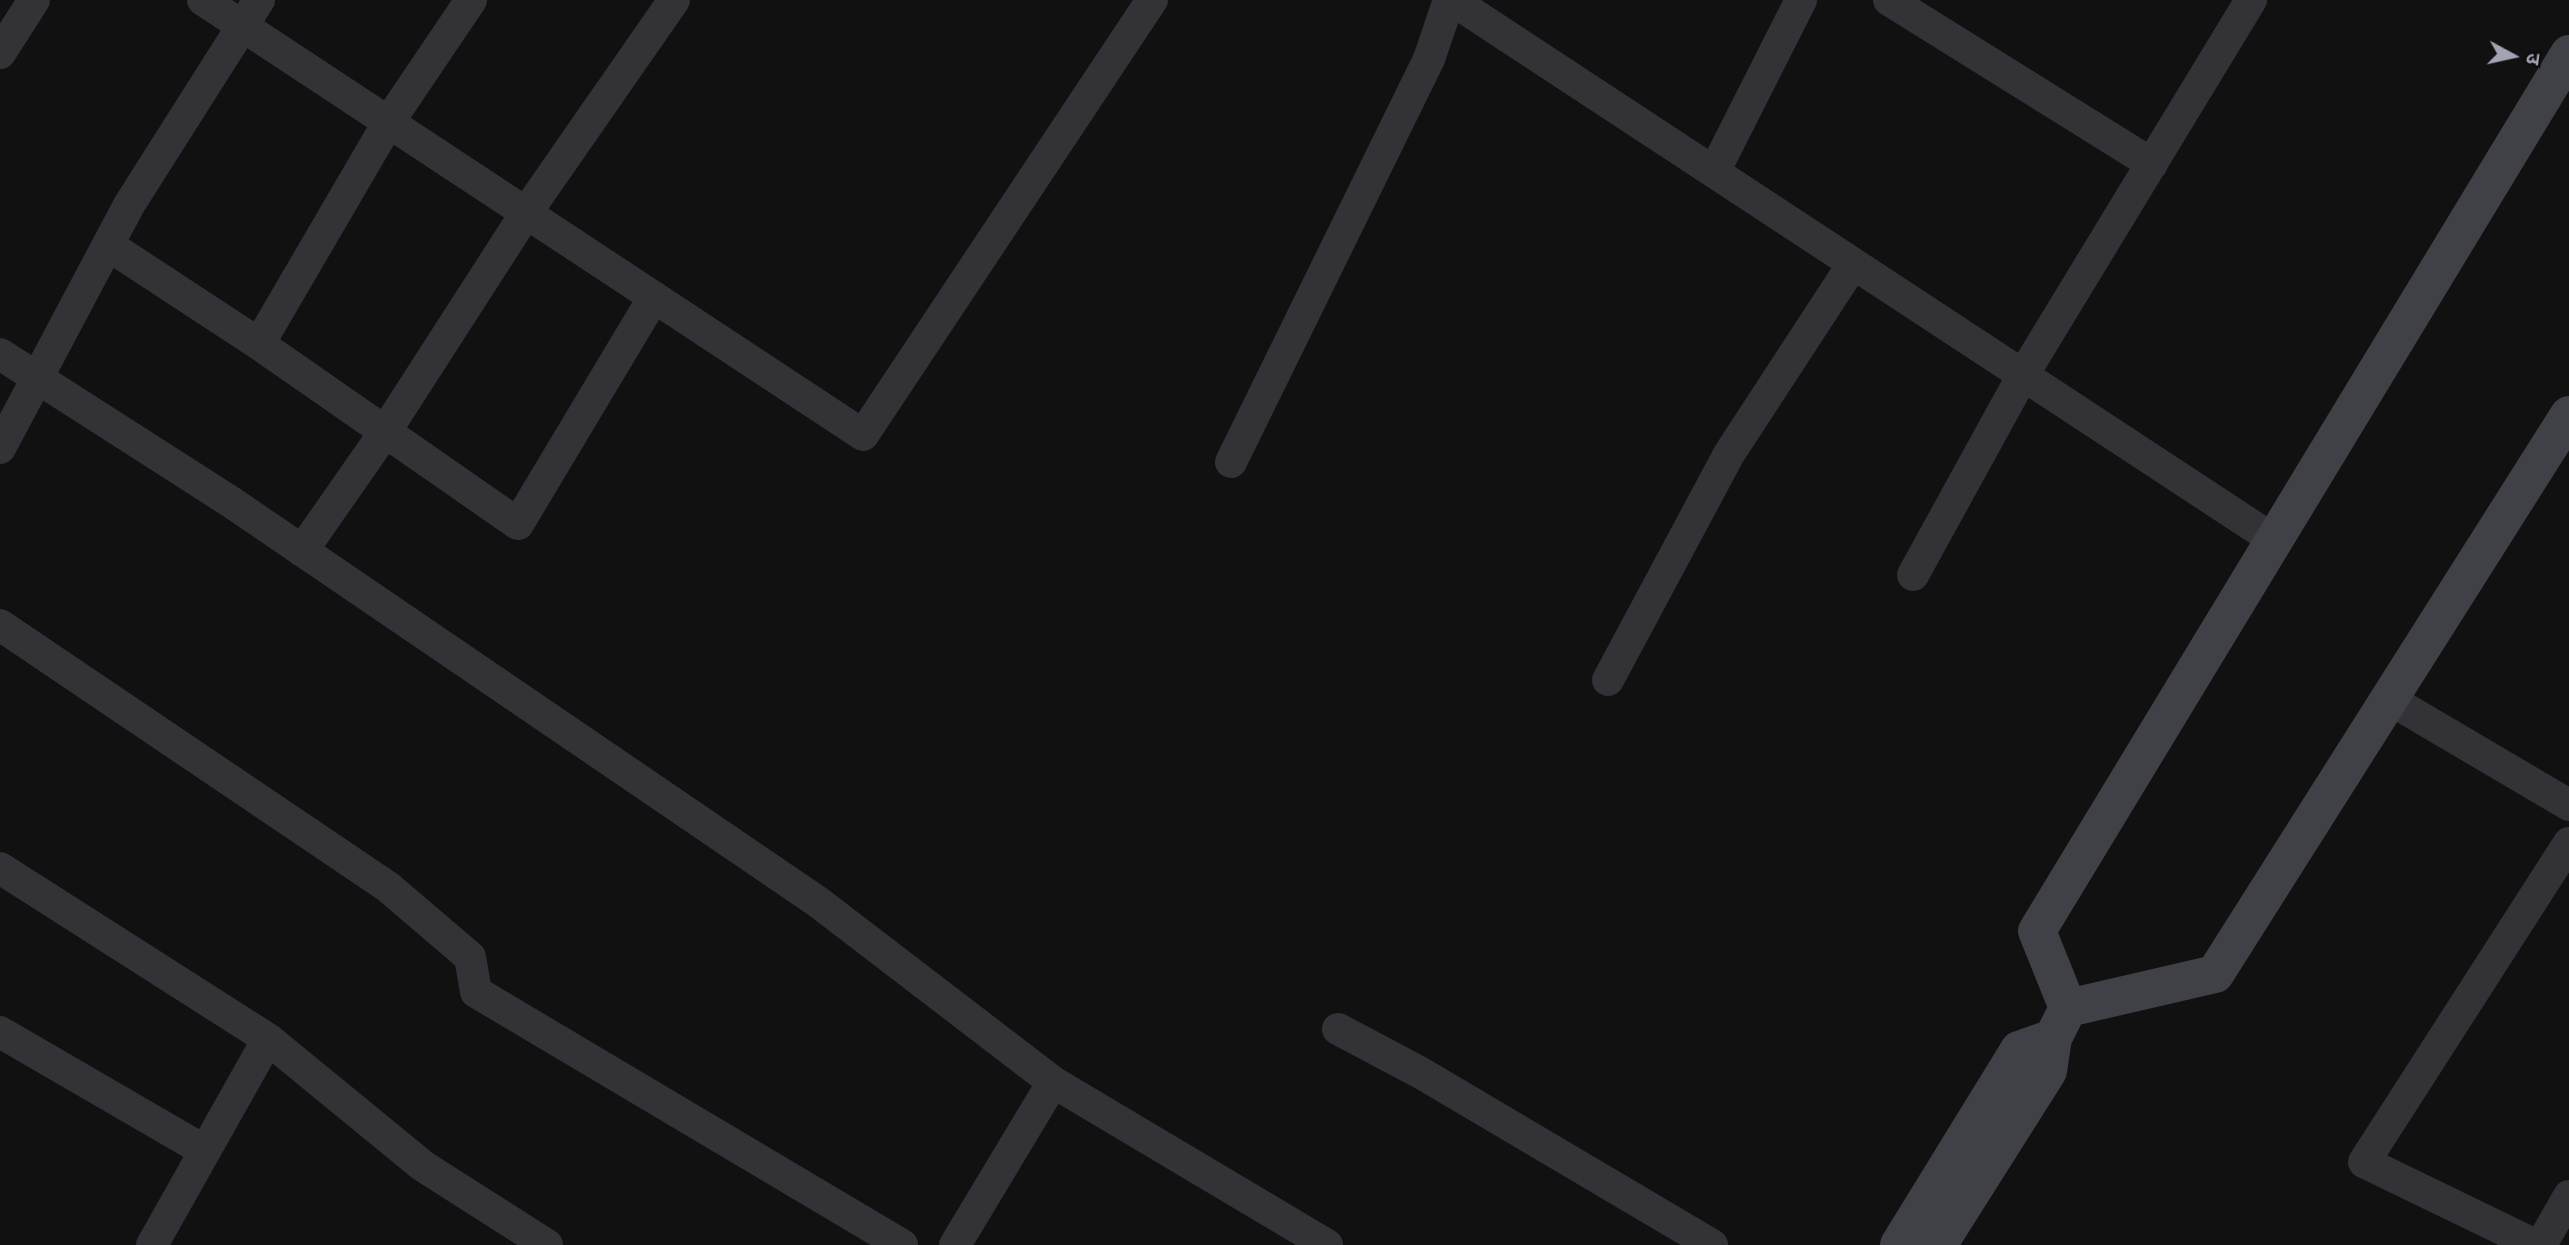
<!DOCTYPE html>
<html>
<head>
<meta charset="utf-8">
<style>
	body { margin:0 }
	#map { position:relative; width:2569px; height:1245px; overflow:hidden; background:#111112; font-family:"Golos Text","Noto Sans Devanagari",sans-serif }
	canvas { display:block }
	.north { position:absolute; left:2478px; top:21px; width:70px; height:70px; -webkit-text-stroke:5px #0c0c0d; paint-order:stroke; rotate:98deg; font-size:19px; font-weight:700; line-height:28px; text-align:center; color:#a2a4b3 }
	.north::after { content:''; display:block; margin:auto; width:24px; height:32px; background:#a2a4b3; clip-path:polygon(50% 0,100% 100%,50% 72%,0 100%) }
</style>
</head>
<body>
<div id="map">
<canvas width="2569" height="1245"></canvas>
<div class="north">उ</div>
</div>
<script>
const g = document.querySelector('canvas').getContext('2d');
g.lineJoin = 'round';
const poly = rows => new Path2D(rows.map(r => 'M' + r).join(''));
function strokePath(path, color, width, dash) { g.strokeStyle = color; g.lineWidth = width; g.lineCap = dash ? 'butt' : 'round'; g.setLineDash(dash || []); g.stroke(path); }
const street = poly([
	[203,0,863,435,1152,0],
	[471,0,388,123,259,344,518,524,654,297],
	[1452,0,2274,540],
	[1889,0,2152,164],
	[0,53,34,0],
	[1714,172,1801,0],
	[108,245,259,344],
	[0,354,231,502,818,902,1053,1082],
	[0,448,129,205,259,0],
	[1231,462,1429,59,1449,0],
	[302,551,385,432,526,213,674,0],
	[1913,575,2023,375,2251,0],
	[0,625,388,887,470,957,476,992,902,1245],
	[1608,680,1729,454,1853,264],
	[2389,699,2569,805],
	[0,868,268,1039,205,1151],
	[1338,1029,1421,1073,1712,1245],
	[0,1032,205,1151,152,1245],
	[268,1039,423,1166,547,1245],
	[955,1245,1053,1082,1327,1245],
	[2535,1245,2364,1162,2569,843],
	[2541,1245,2569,1196]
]);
const secondary = poly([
	[2068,1008,2215,974,2569,415],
	[1899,1245,2019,1050,2053,1038],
	[1938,1245,2048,1071,2053,1038,2068,1008,2037,931,2569,54]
]);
strokePath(street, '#323237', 32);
strokePath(secondary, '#404047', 38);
</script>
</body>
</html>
